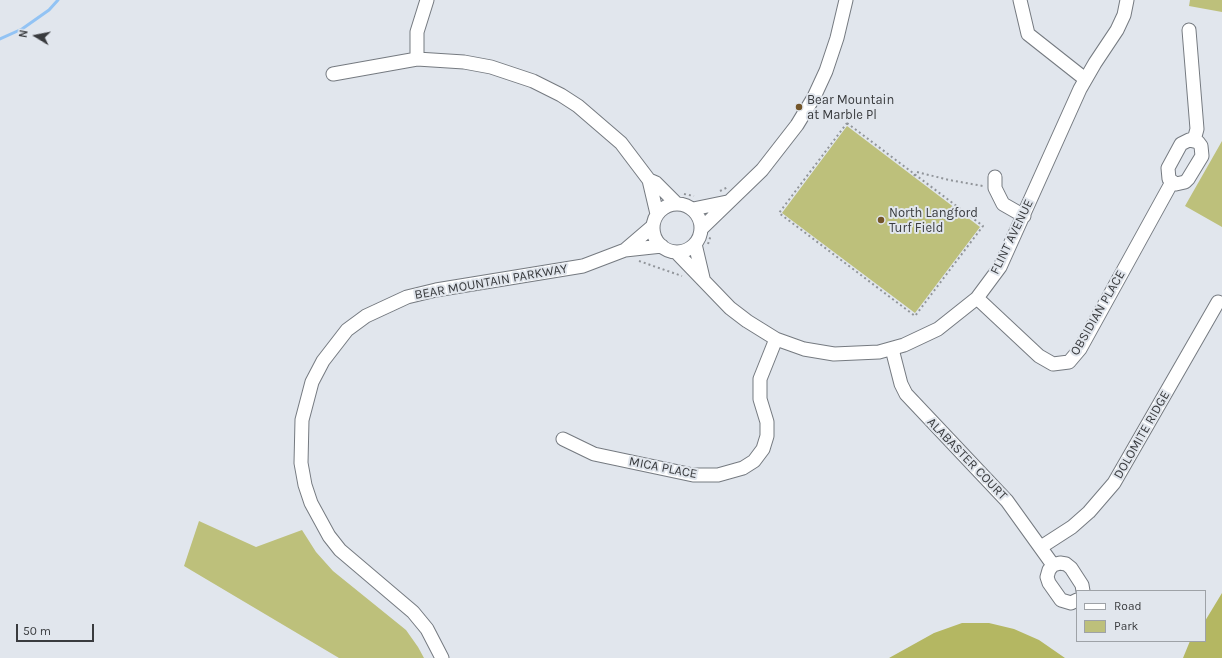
<!DOCTYPE html>
<html>
<head>
<meta charset="utf-8">
<style>
	body { margin:0 }
	#map { position:relative; width:1222px; height:658px; overflow:hidden; background:#e1e6ed; font-family:Karla,sans-serif }
	canvas { display:block }
	.legend { position:absolute; left:1076px; top:590px; width:130px; height:52px; box-sizing:border-box; background:#e1e6ed; border:1px solid #9ea2a7; margin:0; padding:5px 7px; list-style:none; font-size:12px; color:#393b3e }
	.legend li { display:flex; align-items:center; gap:8px; height:20px }
	.legend b { width:20px; border:1px solid #9ea2a7 }
	.north { position:absolute; left:16px; top:16px; width:40px; height:40px; -webkit-text-stroke:3px #e1e6ed; paint-order:stroke; rotate:280deg; font-size:11px; font-weight:700; line-height:16px; text-align:center; color:#393b3e }
	.north::after { content:''; display:block; margin:auto; width:14px; height:18px; background:#393b3e; clip-path:polygon(50% 0,100% 100%,50% 72%,0 100%) }
	.scale { position:absolute; left:16px; top:624px; width:78px; height:18px; box-sizing:border-box; border:2px solid #393b3e; border-top:0; padding-left:5px; font-size:12px; line-height:14px; white-space:nowrap; color:#393b3e; -webkit-text-stroke:3px #e1e6ed; paint-order:stroke }
</style>
</head>
<body>
<div id="map">
<canvas width="1222" height="658"></canvas>
<ul class="legend">
<li><b style="height:5px;background:#fff"></b>Road</li>
<li><b style="height:11px;background:#bdc07b"></b>Park</li>
</ul>
<div class="north">N</div>
<div class="scale">50 m</div>
</div>
<script>
const g = document.querySelector('canvas').getContext('2d');
g.lineJoin = 'round';
function paint(path, color) { g.fillStyle = color; g.fill(path, 'evenodd'); }
const poly = rows => new Path2D(rows.map(r => 'M' + r).join(''));
function strokePath(path, color, width, dash) { g.strokeStyle = color; g.lineWidth = width; g.lineCap = dash ? 'butt' : 'round'; g.setLineDash(dash || []); g.stroke(path); }
function label(font, color, halo, rows, align = 'center') {
  g.font = font + ' Karla,sans-serif'; g.lineWidth = 4; g.setLineDash([]); g.textBaseline = 'middle'; g.strokeStyle = halo; g.fillStyle = color; for (const [text, x, y, turn = 0] of rows) {
    g.save(); g.translate(x, y); g.rotate((+turn || 0) * Math.PI / 180); g.textAlign = isNaN(turn) ? turn : align; if (halo) g.strokeText(text, 0, 0); g.fillText(text, 0, 0); g.restore();
  }
}
const green = poly([
	[1190,0,1222,0,1222,12,1189,6],
	[847,126,980,227,915,313,782,213],
	[1222,141,1222,227,1185,206],
	[199,521,256,547,302,530,316,552,333,571,406,630,418,647,424,658,339,658,184,566]
]);
const forest = poly([
	[1222,593,1222,658,1183,658,1190,641,1205,641,1205,621],
	[962,623,989,623,1014,629,1039,640,1065,658,889,658,934,633]
]);
const stream = poly([
	[0,39,22,29,49,10,58,0]
]);
const path = poly([
	[847,123,983,226,915,316,779,213,847,123],
	[914,176,917,172,949,180,983,186],
	[720,191,728,187],
	[684,194,694,196],
	[708,244,711,235],
	[639,261,682,276]
]);
const minor = poly([
	[1020,0,1028,34,1085,79],
	[1189,30,1197,129,1194,140],
	[417,59,417,32,427,0],
	[333,74,417,59,464,62,491,67,533,81,561,95,578,106,621,143,649,180,657,214],
	[1189,140,1198,142,1201,146,1202,156,1188,179,1185,182,1176,184,1169,179,1168,168,1181,144,1189,140],
	[995,177,995,188,1003,204,1024,216],
	[649,180,656,183,676,203],
	'653 228a24 24 0 1 1 48 0a24 24 0 1 1-48 0Z',
	[693,209,727,202],
	[702,228,762,170,797,125,814,97,826,71,837,38,846,0],
	[695,244,703,278],
	[625,250,653,226],
	[676,252,730,308,747,321,776,339,804,349,834,354,879,352,904,345,938,329,977,298,1000,267,1080,89,1095,63,1117,30,1124,15,1127,0],
	[977,298,1039,356,1053,364,1069,362,1080,349,1172,182],
	[892,349,901,384,906,394,1007,501,1053,565],
	[563,439,594,454,693,475,718,475,743,468,754,461,763,449,767,436,767,422,760,399,760,379,776,339],
	[1041,547,1072,527,1089,512,1114,483,1218,302],
	[1077,600,1071,603,1061,600,1049,583,1047,577,1049,570,1053,565,1060,563,1066,564,1071,568,1082,585,1083,591],
	[442,658,427,629,413,612,340,550,329,536,311,503,305,485,301,463,302,420,312,382,323,361,347,330,366,316,407,297,436,290,583,266,625,250,662,246]
]);
const markers = [
	[799,107,4,"#735529"],
	[881,220,4,"#735529"]
];
const poiNames = [
	["Bear Mountain",807,100],
	["at Marble Pl",807,115],
	["North Langford",889,213],
	["Turf Field",889,228]
];
const streetNames = [
	["FLINT AVENUE",1012,237,-64],
	["BEAR MOUNTAIN PARKWAY",491,282,-10],
	["OBSIDIAN PLACE",1098,313,-60],
	["DOLOMITE RIDGE",1142,435,-60],
	["ALABASTER COURT",967,459,46],
	["MICA PLACE",663,468,11]
];
paint(green, '#bdc07b');
paint(forest, '#b4b762');
strokePath(stream, '#92c3f4', 3);
strokePath(minor, '#757a80', 15);
strokePath(path, '#91959a', 2, [2, 3]);
strokePath(minor, '#fff', 13);
for (const [x, y, r, color] of markers) { const dot = new Path2D(); dot.arc(x, y, r, 0, 2 * Math.PI); g.fillStyle = color; g.fill(dot); strokePath(dot, '#e1e6ed', 1.5); }
label('13px', '#393b3e', '#e1e6ed', poiNames, 'left');
label('13px', '#393b3e', '#e1e6ed', streetNames);
</script>
</body>
</html>
